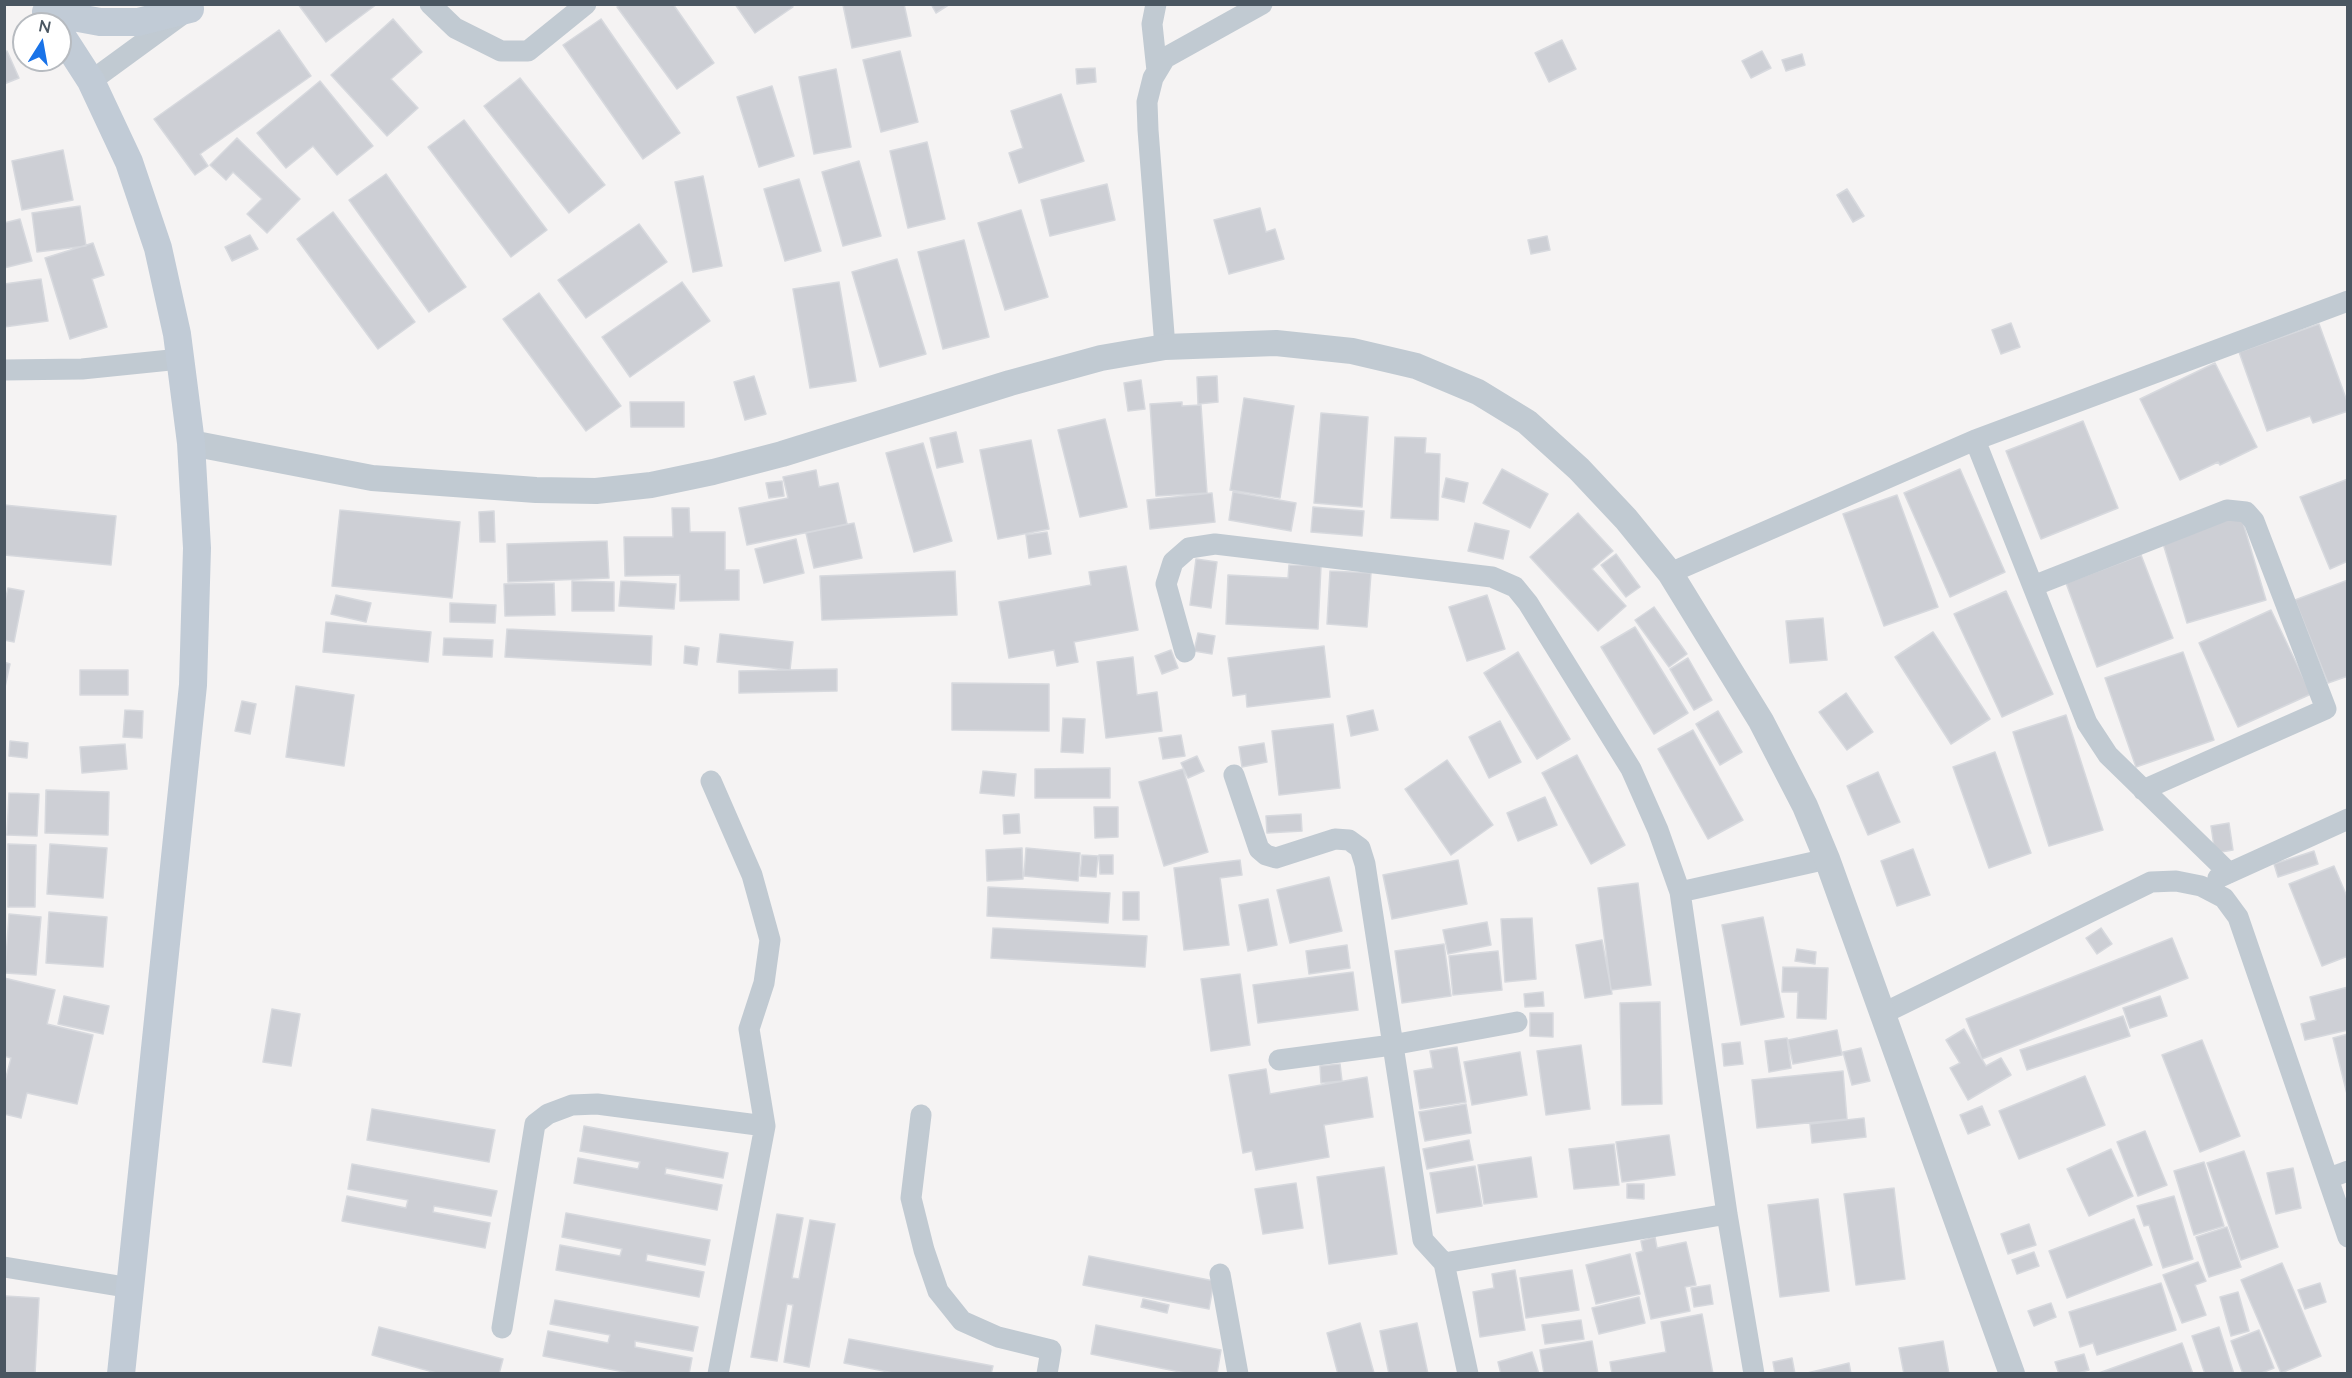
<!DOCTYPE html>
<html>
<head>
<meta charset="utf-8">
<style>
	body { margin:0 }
	#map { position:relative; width:2352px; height:1378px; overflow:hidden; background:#f5f3f3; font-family:Lato,sans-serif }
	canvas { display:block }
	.frame { position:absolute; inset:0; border:6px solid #4a5661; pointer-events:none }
	.north { position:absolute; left:12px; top:12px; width:60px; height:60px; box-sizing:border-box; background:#fff; border:2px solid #b7bbc0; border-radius:50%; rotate:11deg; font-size:16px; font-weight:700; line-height:24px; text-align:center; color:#4a5661 }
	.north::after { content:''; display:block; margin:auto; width:21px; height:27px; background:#1a73e8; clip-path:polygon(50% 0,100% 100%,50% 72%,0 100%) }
</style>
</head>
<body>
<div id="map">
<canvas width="2352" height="1378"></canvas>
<div class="frame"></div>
<div class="north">N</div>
</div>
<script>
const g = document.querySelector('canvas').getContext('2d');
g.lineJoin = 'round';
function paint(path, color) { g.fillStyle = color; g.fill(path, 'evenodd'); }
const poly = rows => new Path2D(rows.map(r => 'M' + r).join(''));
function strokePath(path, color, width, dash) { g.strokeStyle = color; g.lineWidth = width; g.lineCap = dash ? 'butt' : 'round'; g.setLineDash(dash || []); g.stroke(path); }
const building = poly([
	[298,4,377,4,326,42,298,4],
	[620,4,673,4,714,63,677,89,617,7,620,4],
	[735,4,791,4,793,7,755,33,735,4],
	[904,4,911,36,852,48,843,5,904,4],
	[931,4,950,4,936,13,931,4],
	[393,19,422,52,391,79,418,108,387,136,331,75,393,19],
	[601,19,680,133,643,159,563,45,601,19],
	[279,30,311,76,200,154,208,166,195,175,154,119,279,30],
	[1562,40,1576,69,1549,82,1535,53,1562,40],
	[7,51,19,78,4,84,4,52,7,51],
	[900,51,918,122,881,132,863,60,900,51],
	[1762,51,1771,68,1751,78,1742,61,1762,51],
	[1802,54,1805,65,1786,71,1782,60,1802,54],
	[1095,68,1096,82,1077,84,1076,69,1095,68],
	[836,69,851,147,814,154,799,77,836,69],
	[520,78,605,185,569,213,484,106,520,78],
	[320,81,373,146,337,175,313,146,286,168,257,133,320,81],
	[772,86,794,156,759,167,737,97,772,86],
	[1061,94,1084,161,1019,183,1009,153,1023,148,1011,111,1061,94],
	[464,120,547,230,511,257,428,147,464,120],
	[237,138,300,199,267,233,247,214,262,199,233,172,226,180,210,165,237,138],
	[927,142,945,219,908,228,890,151,927,142],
	[63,150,73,200,22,210,12,161,63,150],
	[859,161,881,236,843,246,822,172,859,161],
	[386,174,466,287,429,312,349,200,386,174],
	[703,176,722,266,693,272,675,182,703,176],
	[799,179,821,251,785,261,764,189,799,179],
	[1107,184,1115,220,1050,236,1041,200,1107,184],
	[1847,189,1864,216,1853,222,1837,195,1847,189],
	[80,206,86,246,37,252,32,213,80,206],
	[1260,208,1266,232,1275,229,1284,259,1229,274,1214,220,1260,208],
	[1021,210,1048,297,1005,310,978,223,1021,210],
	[333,212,415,322,378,349,297,239,333,212],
	[20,219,32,261,4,268,4,223,20,219],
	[639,224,667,262,586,318,558,280,639,224],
	[250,235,258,249,232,261,225,247,250,235],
	[1547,236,1550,250,1531,254,1528,240,1547,236],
	[964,240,989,337,943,349,918,252,964,240],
	[93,243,104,275,92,279,107,327,70,339,45,258,93,243],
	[897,259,926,354,880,367,852,272,897,259],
	[41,279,48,321,4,327,4,284,41,279],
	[682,282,710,321,630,377,602,337,682,282],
	[839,282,856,381,810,388,793,289,839,282],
	[539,293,621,406,586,431,503,319,539,293],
	[2011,323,2020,347,2001,354,1992,330,2011,323],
	[2319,324,2348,404,2348,411,2313,423,2310,416,2267,431,2239,352,2319,324],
	[2215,363,2257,447,2220,465,2218,462,2180,480,2140,399,2215,363],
	[754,376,766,414,745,420,734,382,754,376],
	[1217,376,1218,402,1198,404,1197,377,1217,376],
	[1141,380,1145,409,1128,411,1124,383,1141,380],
	[1244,398,1294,406,1280,498,1230,490,1244,398],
	[630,402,684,402,684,427,631,427,630,402],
	[1182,402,1182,406,1201,405,1207,493,1156,496,1150,404,1182,402],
	[1321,413,1368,417,1362,507,1314,503,1321,413],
	[1105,419,1127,507,1080,517,1058,430,1105,419],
	[2083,421,2118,508,2041,539,2006,451,2083,421],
	[956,432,963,462,937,468,930,438,956,432],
	[1395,437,1426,438,1425,453,1440,454,1438,520,1391,518,1395,437],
	[1031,440,1049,529,998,539,980,450,1031,440],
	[923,443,952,541,914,552,886,453,923,443],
	[1502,469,1548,494,1530,528,1483,503,1502,469],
	[1960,469,2005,572,1950,597,1904,493,1960,469],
	[816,470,819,487,838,483,847,524,747,545,739,508,788,498,783,477,816,470],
	[1446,478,1468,483,1464,502,1442,497,1446,478],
	[2348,479,2348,561,2330,569,2300,497,2348,479],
	[782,481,784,496,769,498,766,483,782,481],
	[1233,492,1296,503,1291,531,1229,520,1233,492],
	[1212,493,1215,522,1150,529,1147,500,1212,493],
	[1897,495,1938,607,1884,626,1843,514,1897,495],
	[4,505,116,516,111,565,4,555,4,505],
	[1313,507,1364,511,1362,536,1311,532,1313,507],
	[672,508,689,508,690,532,725,532,725,570,739,570,739,600,680,601,680,575,625,576,624,537,673,537,672,508],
	[340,510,460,522,452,598,332,586,340,510],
	[494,511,495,542,480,542,479,512,494,511],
	[1578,513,1613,551,1592,569,1626,606,1598,631,1530,557,1578,513],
	[2241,516,2266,600,2187,623,2162,540,2241,516],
	[854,523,862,558,814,568,806,533,854,523],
	[1475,523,1509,531,1503,559,1468,551,1475,523],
	[1047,532,1051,554,1029,558,1026,535,1047,532],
	[796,539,804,573,764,583,755,549,796,539],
	[607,541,609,578,508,582,507,544,607,541],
	[1616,554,1640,587,1626,597,1601,565,1616,554],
	[2141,555,2173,638,2097,667,2066,583,2141,555],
	[1196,559,1217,562,1211,608,1190,605,1196,559],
	[1289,565,1321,566,1318,629,1226,624,1228,575,1288,578,1289,565],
	[1126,566,1138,630,1074,642,1078,662,1057,666,1054,650,1009,658,999,602,1091,585,1089,572,1126,566],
	[955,571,957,615,822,620,820,576,955,571],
	[1330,571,1371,573,1367,627,1327,624,1330,571],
	[2348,580,2348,676,2328,683,2295,600,2348,580],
	[572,581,614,582,614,611,572,611,572,581],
	[621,581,676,584,674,609,619,606,621,581],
	[554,583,555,615,505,616,504,584,554,583],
	[8,588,24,591,14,642,4,640,4,606,8,588],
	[2006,591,2053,694,2002,717,1954,614,2006,591],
	[336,595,371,603,366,622,331,614,336,595],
	[1487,595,1505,649,1467,661,1449,607,1487,595],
	[450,603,496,605,495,623,450,622,450,603],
	[1654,607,1687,654,1669,667,1635,620,1654,607],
	[2271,610,2311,694,2238,727,2199,643,2271,610],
	[1823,618,1827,660,1790,663,1786,621,1823,618],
	[326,622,431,632,428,662,323,652,326,622],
	[1635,627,1688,713,1654,734,1601,647,1635,627],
	[507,629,652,636,651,665,505,657,507,629],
	[1933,632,1990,719,1951,744,1895,657,1933,632],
	[1198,633,1215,636,1212,654,1194,651,1198,633],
	[720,634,793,642,790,670,717,662,720,634],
	[444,638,493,640,492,657,443,655,444,638],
	[685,646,699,648,697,665,684,663,685,646],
	[1324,646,1330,697,1247,707,1246,694,1233,696,1228,658,1324,646],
	[1171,650,1178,668,1162,674,1155,656,1171,650],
	[1518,652,1570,739,1537,759,1484,673,1518,652],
	[2183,652,2214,740,2136,767,2105,678,2183,652],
	[1133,657,1137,695,1157,692,1162,731,1106,738,1097,662,1133,657],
	[1688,658,1712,700,1694,710,1670,669,1688,658],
	[4,662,10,664,5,687,4,687,4,662],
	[837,669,837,691,739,693,739,671,837,669],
	[80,670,128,670,128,695,80,695,80,670],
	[952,683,1049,684,1049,731,952,730,952,683],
	[296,686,354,695,344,766,286,757,296,686],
	[1846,693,1873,732,1847,750,1819,712,1846,693],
	[242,701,256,704,250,734,235,731,242,701],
	[125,710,143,711,142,738,123,737,125,710],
	[1373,710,1378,730,1351,736,1347,716,1373,710],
	[1718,711,1742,752,1720,765,1696,724,1718,711],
	[2066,715,2103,830,2049,846,2013,732,2066,715],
	[1063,718,1085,719,1083,753,1061,752,1063,718],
	[1500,721,1521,762,1489,778,1469,737,1500,721],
	[1333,724,1340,788,1279,795,1272,731,1333,724],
	[1693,730,1743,820,1708,839,1658,749,1693,730],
	[1181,735,1185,756,1163,759,1159,738,1181,735],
	[10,741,28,743,27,758,9,756,10,741],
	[1264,743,1267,762,1242,767,1239,747,1264,743],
	[125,744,127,769,82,773,80,747,125,744],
	[1995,752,2031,853,1989,868,1953,767,1995,752],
	[1577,755,1625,845,1591,864,1542,773,1577,755],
	[1197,756,1204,771,1188,778,1181,763,1197,756],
	[1447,760,1493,825,1451,855,1405,789,1447,760],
	[1110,768,1110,798,1035,798,1035,769,1110,768],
	[1183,769,1208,852,1164,866,1139,782,1183,769],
	[983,771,1016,774,1014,796,980,793,983,771],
	[1878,772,1900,822,1868,835,1847,786,1878,772],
	[46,790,109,792,108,835,45,833,46,790],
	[9,793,39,794,37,836,7,835,9,793],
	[1545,797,1557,825,1518,841,1507,813,1545,797],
	[1094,807,1118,807,1118,837,1095,838,1094,807],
	[1019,814,1020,833,1004,834,1003,815,1019,814],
	[1301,814,1302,831,1267,833,1266,816,1301,814],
	[2229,823,2233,850,2215,853,2211,826,2229,823],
	[8,844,36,845,35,907,8,907,8,844],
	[50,844,107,848,103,898,47,894,50,844],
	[1022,848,1023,879,987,881,986,850,1022,848],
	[1026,848,1080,853,1078,881,1024,876,1026,848],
	[1913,849,1930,895,1897,906,1881,861,1913,849],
	[2314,851,2318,864,2278,877,2274,864,2314,851],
	[1082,855,1098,856,1096,877,1080,876,1082,855],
	[1099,855,1113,855,1113,874,1100,874,1099,855],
	[1240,860,1242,875,1220,878,1229,945,1184,950,1174,868,1240,860],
	[1458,860,1467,904,1392,919,1383,875,1458,860],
	[2334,866,2348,899,2348,956,2322,966,2289,884,2334,866],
	[1329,877,1342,931,1290,943,1277,890,1329,877],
	[1638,883,1651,985,1611,990,1598,888,1638,883],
	[988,887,1110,893,1108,923,987,916,988,887],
	[1123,892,1139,892,1139,920,1123,920,1123,892],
	[1268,899,1277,945,1248,951,1239,905,1268,899],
	[49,912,107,917,103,967,46,963,49,912],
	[9,914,41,917,36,975,5,973,9,914],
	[1763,917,1784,1017,1741,1025,1722,925,1763,917],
	[1532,918,1536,979,1505,982,1501,919,1532,918],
	[1487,922,1491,945,1448,954,1443,930,1487,922],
	[993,928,1147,936,1145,967,991,958,993,928],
	[2101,928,2112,944,2097,954,2086,938,2101,928],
	[2172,938,2188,978,1982,1059,1966,1019,2172,938],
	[1602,940,1612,994,1585,998,1576,945,1602,940],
	[1444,944,1451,996,1402,1003,1395,951,1444,944],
	[1347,945,1350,968,1309,974,1306,951,1347,945],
	[1797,949,1816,952,1815,964,1795,961,1797,949],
	[1498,951,1502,990,1453,995,1449,956,1498,951],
	[1783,967,1828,968,1826,1019,1797,1018,1798,992,1782,992,1783,967],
	[1353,972,1358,1010,1258,1023,1253,985,1353,972],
	[1240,974,1250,1045,1211,1051,1201,979,1240,974],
	[4,978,55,990,47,1024,93,1035,77,1104,27,1093,21,1118,4,1114,4,1085,11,1058,4,1056,4,978],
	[2348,987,2348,1030,2305,1040,2301,1024,2316,1020,2310,997,2348,987],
	[1543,992,1544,1006,1525,1007,1524,994,1543,992],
	[64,996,109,1006,103,1034,58,1024,64,996],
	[2160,996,2167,1016,2130,1028,2123,1008,2160,996],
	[1660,1002,1662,1104,1622,1105,1620,1003,1660,1002],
	[272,1009,300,1014,291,1066,263,1062,272,1009],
	[1530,1013,1553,1013,1553,1037,1530,1036,1530,1013],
	[2123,1016,2130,1036,2027,1070,2020,1050,2123,1016],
	[1964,1029,1986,1066,2001,1058,2011,1075,1968,1100,1950,1068,1960,1063,1946,1040,1964,1029],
	[1837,1030,1842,1055,1793,1064,1788,1040,1837,1030],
	[2348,1034,2348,1098,2333,1038,2348,1034],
	[1787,1038,1791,1068,1769,1072,1765,1041,1787,1038],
	[2202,1040,2240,1136,2200,1152,2162,1055,2202,1040],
	[1740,1042,1743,1064,1724,1066,1722,1044,1740,1042],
	[1581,1045,1590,1109,1546,1115,1537,1051,1581,1045],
	[1457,1047,1466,1102,1420,1109,1414,1071,1433,1068,1430,1051,1457,1047],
	[1861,1048,1870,1081,1852,1085,1843,1052,1861,1048],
	[1520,1052,1527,1095,1472,1105,1464,1062,1520,1052],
	[1340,1064,1342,1081,1321,1083,1320,1066,1340,1064],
	[1266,1069,1270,1094,1367,1077,1373,1117,1324,1125,1329,1157,1256,1170,1252,1151,1243,1153,1229,1075,1266,1069],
	[1843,1071,1847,1119,1757,1128,1752,1080,1843,1071],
	[2085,1076,2105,1125,2019,1159,1999,1111,2085,1076],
	[1466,1104,1471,1133,1425,1141,1419,1112,1466,1104],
	[1982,1106,1990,1125,1968,1134,1960,1115,1982,1106],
	[372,1109,495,1130,489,1162,367,1140,372,1109],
	[1864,1118,1866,1137,1812,1143,1810,1124,1864,1118],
	[584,1126,728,1153,723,1178,666,1168,665,1174,722,1185,717,1210,574,1183,578,1158,638,1169,640,1162,580,1151,584,1126],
	[2145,1131,2167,1185,2138,1196,2117,1142,2145,1131],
	[1669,1135,1675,1175,1622,1182,1616,1142,1669,1135],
	[1469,1140,1473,1160,1427,1169,1423,1149,1469,1140],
	[1614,1144,1619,1185,1574,1189,1569,1149,1614,1144],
	[2111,1149,2133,1196,2089,1216,2067,1169,2111,1149],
	[2244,1151,2278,1247,2241,1260,2207,1163,2244,1151],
	[1531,1157,1537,1197,1484,1204,1478,1165,1531,1157],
	[2204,1162,2224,1226,2194,1235,2174,1171,2204,1162],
	[352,1164,497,1191,491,1216,434,1206,433,1212,490,1223,485,1248,342,1221,347,1196,406,1208,408,1200,348,1189,352,1164],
	[1475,1166,1482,1206,1437,1213,1430,1173,1475,1166],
	[1384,1167,1397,1254,1329,1264,1317,1177,1384,1167],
	[2293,1168,2301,1208,2276,1214,2267,1173,2293,1168],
	[1296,1183,1303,1228,1263,1234,1255,1189,1296,1183],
	[1627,1184,1644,1184,1644,1199,1627,1198,1627,1184],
	[1894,1188,1905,1279,1856,1285,1844,1194,1894,1188],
	[2174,1196,2193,1259,2163,1268,2149,1225,2144,1226,2137,1206,2174,1196],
	[1818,1199,1829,1291,1780,1297,1768,1205,1818,1199],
	[566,1213,710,1240,705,1265,647,1254,646,1261,704,1272,699,1297,556,1270,560,1245,620,1256,622,1249,562,1237,566,1213],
	[777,1214,803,1218,792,1278,799,1279,810,1220,835,1224,809,1367,784,1362,793,1305,787,1304,777,1361,751,1357,777,1214],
	[2134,1219,2152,1265,2067,1298,2049,1251,2134,1219],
	[2029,1224,2036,1245,2008,1254,2001,1234,2029,1224],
	[2227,1227,2241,1267,2209,1277,2196,1237,2227,1227],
	[1655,1237,1657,1248,1686,1242,1696,1285,1685,1287,1690,1311,1651,1319,1636,1253,1643,1251,1641,1241,1655,1237],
	[2034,1252,2039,1266,2017,1274,2012,1260,2034,1252],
	[1630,1254,1640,1294,1596,1304,1586,1265,1630,1254],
	[1089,1256,1214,1281,1209,1309,1083,1285,1089,1256],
	[2198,1262,2206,1281,2195,1285,2206,1315,2182,1323,2163,1275,2198,1262],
	[2282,1263,2321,1356,2281,1373,2241,1280,2282,1263],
	[1515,1270,1525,1330,1480,1337,1473,1292,1494,1288,1492,1274,1515,1270],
	[1572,1270,1579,1310,1526,1318,1520,1278,1572,1270],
	[2161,1283,2176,1330,2097,1355,2093,1343,2080,1347,2069,1312,2161,1283],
	[2320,1283,2326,1302,2305,1309,2298,1290,2320,1283],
	[1710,1285,1713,1304,1694,1307,1691,1288,1710,1285],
	[2238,1292,2249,1331,2231,1336,2220,1297,2238,1292],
	[5,1296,39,1298,35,1374,4,1374,5,1296],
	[1639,1297,1645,1323,1599,1334,1592,1308,1639,1297],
	[1143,1299,1169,1305,1167,1313,1141,1307,1143,1299],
	[555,1300,698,1327,693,1351,635,1341,635,1347,692,1358,689,1374,634,1374,543,1356,548,1331,608,1343,610,1335,550,1324,555,1300],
	[2051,1303,2056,1317,2034,1326,2028,1311,2051,1303],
	[1702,1314,1713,1374,1612,1374,1610,1362,1666,1352,1661,1322,1702,1314],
	[1581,1320,1584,1339,1545,1344,1542,1325,1581,1320],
	[1360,1323,1374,1373,1338,1374,1327,1333,1360,1323],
	[1417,1323,1428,1374,1389,1374,1380,1331,1417,1323],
	[1096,1325,1221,1350,1217,1374,1190,1374,1091,1354,1096,1325],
	[379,1327,503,1359,499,1374,440,1374,372,1355,379,1327],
	[2219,1327,2234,1374,2205,1374,2192,1336,2219,1327],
	[2259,1330,2274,1368,2259,1374,2243,1374,2231,1341,2259,1330],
	[849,1339,993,1366,991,1374,898,1374,844,1363,849,1339],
	[1592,1341,1598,1374,1544,1374,1540,1350,1592,1341],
	[1943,1341,1949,1374,1904,1374,1899,1348,1943,1341],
	[2182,1343,2193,1374,2096,1374,2182,1343],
	[1532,1352,1539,1374,1501,1374,1498,1362,1532,1352],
	[2084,1354,2089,1370,2074,1374,2059,1374,2055,1362,2084,1354],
	[1792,1358,1795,1374,1775,1374,1773,1362,1792,1358],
	[1849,1363,1851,1374,1803,1374,1849,1363]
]);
const minor = poly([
	[430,4,455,28,501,51,528,51,586,4],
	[1156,4,1152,24,1157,71],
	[91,81,180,16],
	[1165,347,1148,130,1147,102,1153,78,1165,58,1262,4],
	[4,370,82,369,180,359],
	[1975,440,2087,723,2108,755,2229,873],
	[1670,573,1975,440,2348,301],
	[2033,586,2227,510,2246,512,2254,521,2326,709,2143,790],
	[1185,652,1166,584,1173,562,1189,548,1215,544,1492,577,1515,587,1528,603,1631,769,1658,830,1680,892,1727,1214,1754,1374],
	[1234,775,1259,849,1266,855,1276,858,1335,839,1349,840,1360,848,1365,864,1423,1240,1444,1263,1468,1374],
	[711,781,752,875,770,940,764,983,749,1029,765,1126,718,1374],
	[2218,878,2348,819],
	[1680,892,1827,859],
	[1882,1014,2151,882,2176,881,2201,886,2224,898,2238,917,2348,1237],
	[1279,1060,1392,1045,1517,1022],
	[921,1115,911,1198,924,1250,938,1291,962,1321,998,1337,1051,1350,1047,1374],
	[2329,1178,2348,1171],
	[1444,1263,1727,1214],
	[4,1267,131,1288],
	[1220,1274,1238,1374],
	[502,1328,535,1124,548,1114,572,1105,597,1104,765,1126]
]);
const tertiary = poly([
	[191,443,372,478,536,490,596,491,651,485,713,472,782,454,1010,383,1101,358,1165,347,1276,343,1352,351,1416,366,1478,392,1527,422,1579,469,1626,519,1670,573,1761,721,1805,806,1827,859,2012,1374]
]);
const secondary = poly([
	[46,12,100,22,138,22,190,9],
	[60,33,91,81,129,162,158,248,177,334,191,443,197,548,193,685,121,1374]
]);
paint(building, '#cdcfd5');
strokePath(building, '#d7d9de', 1.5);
strokePath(minor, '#c1cad2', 21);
strokePath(tertiary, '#c1cad2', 26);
strokePath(secondary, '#c1cbd6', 28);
</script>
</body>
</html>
